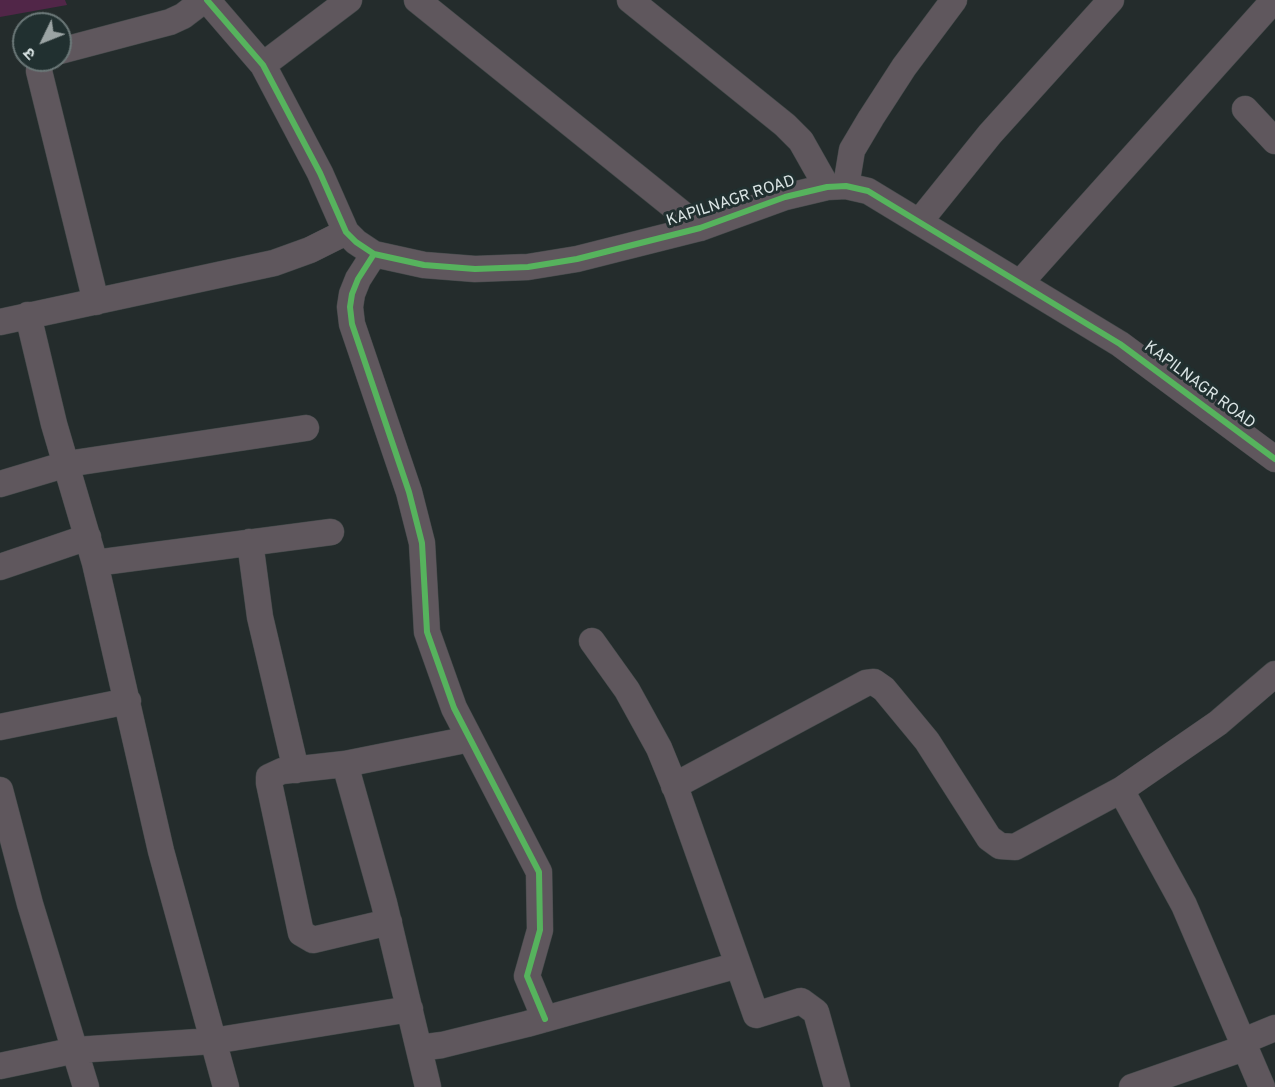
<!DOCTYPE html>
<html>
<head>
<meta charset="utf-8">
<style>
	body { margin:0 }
	#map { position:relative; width:1275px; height:1087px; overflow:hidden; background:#242c2c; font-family:Overpass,"Noto Sans Devanagari",sans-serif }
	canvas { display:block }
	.north { position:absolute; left:12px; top:12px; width:60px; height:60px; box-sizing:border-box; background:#213030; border:2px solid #6b7878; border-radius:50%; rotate:227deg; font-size:16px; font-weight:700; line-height:24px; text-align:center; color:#dbe5e5 }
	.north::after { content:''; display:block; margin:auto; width:21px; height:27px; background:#9ba4a4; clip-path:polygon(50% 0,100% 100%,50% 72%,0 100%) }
</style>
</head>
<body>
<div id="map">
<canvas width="1275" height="1087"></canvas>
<div class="north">उ</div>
</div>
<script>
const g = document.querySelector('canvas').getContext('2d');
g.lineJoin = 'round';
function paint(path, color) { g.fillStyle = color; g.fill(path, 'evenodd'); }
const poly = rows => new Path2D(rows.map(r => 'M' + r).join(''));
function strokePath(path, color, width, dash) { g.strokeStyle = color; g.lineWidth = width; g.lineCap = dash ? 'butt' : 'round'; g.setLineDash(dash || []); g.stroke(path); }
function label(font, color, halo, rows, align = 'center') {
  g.font = font + ' Overpass,sans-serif'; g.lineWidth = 6; g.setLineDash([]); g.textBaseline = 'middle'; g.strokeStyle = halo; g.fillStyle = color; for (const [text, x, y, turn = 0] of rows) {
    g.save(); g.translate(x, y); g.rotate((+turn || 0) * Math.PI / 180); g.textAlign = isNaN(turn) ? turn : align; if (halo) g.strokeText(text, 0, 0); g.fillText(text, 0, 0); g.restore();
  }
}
const green = poly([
	[0,0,65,0,67,5,0,17]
]);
const minor = poly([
	[207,0,263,65,320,173,346,232,356,242,374,254,424,265,475,269,528,267,577,259,700,228,785,197,827,187,846,186,868,191,1120,344,1275,459],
	[417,0,700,228],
	[630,0,785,125,801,141,827,187],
	[60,51,170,22,183,16,204,0],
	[40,60,39,71,96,302],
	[263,65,349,0],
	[1245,109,1275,141],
	[846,186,852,150,871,118,904,67,954,0],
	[919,222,990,134,1111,0],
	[374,254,358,279,352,294,350,307,352,324,409,492,422,543,427,632,454,708,539,872,540,930,527,976,545,1019],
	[1020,283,1274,0],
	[28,315,54,424,95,563,161,851,226,1087],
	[0,322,274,263,310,250,346,232],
	[0,484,67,464,306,428],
	[250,542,260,617,296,770],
	[95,563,331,532],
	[0,567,88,537],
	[592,641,627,690,659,748,677,792,756,1015,801,1001,816,1012,837,1087],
	[0,727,128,701],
	[345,764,384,903,428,1087],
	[674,786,866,683,874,682,884,689,927,741,989,838,1000,846,1015,847,1121,790,1218,723,1275,674],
	[0,790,30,904,86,1087],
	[1121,790,1184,905,1262,1087],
	[389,922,313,940,301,933,269,783,269,777,282,771,345,764,470,739],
	[1241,1042,1275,1028],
	[419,1048,442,1045,527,1024,738,965],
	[0,1066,76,1050,213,1041,410,1009],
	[1132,1087,1244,1048]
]);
const cycleway = poly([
	[207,0,263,65,320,173,346,232,356,242,374,254,424,265,475,269,528,267,577,259,700,228,785,197,827,187,846,186,868,191,1120,344,1275,459],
	[374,254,358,279,352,294,350,307,352,324,409,492,422,543,427,632,454,708,539,872,540,930,527,976,545,1019]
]);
const streetNames = [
	["KAPILNAGR ROAD",731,202,-18],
	["KAPILNAGR ROAD",1199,386,37]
];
paint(green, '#512648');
strokePath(minor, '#424949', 27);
strokePath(minor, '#5f575d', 26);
strokePath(cycleway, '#56b35d', 6);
label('16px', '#dbe5e5', '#213030', streetNames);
</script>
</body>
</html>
